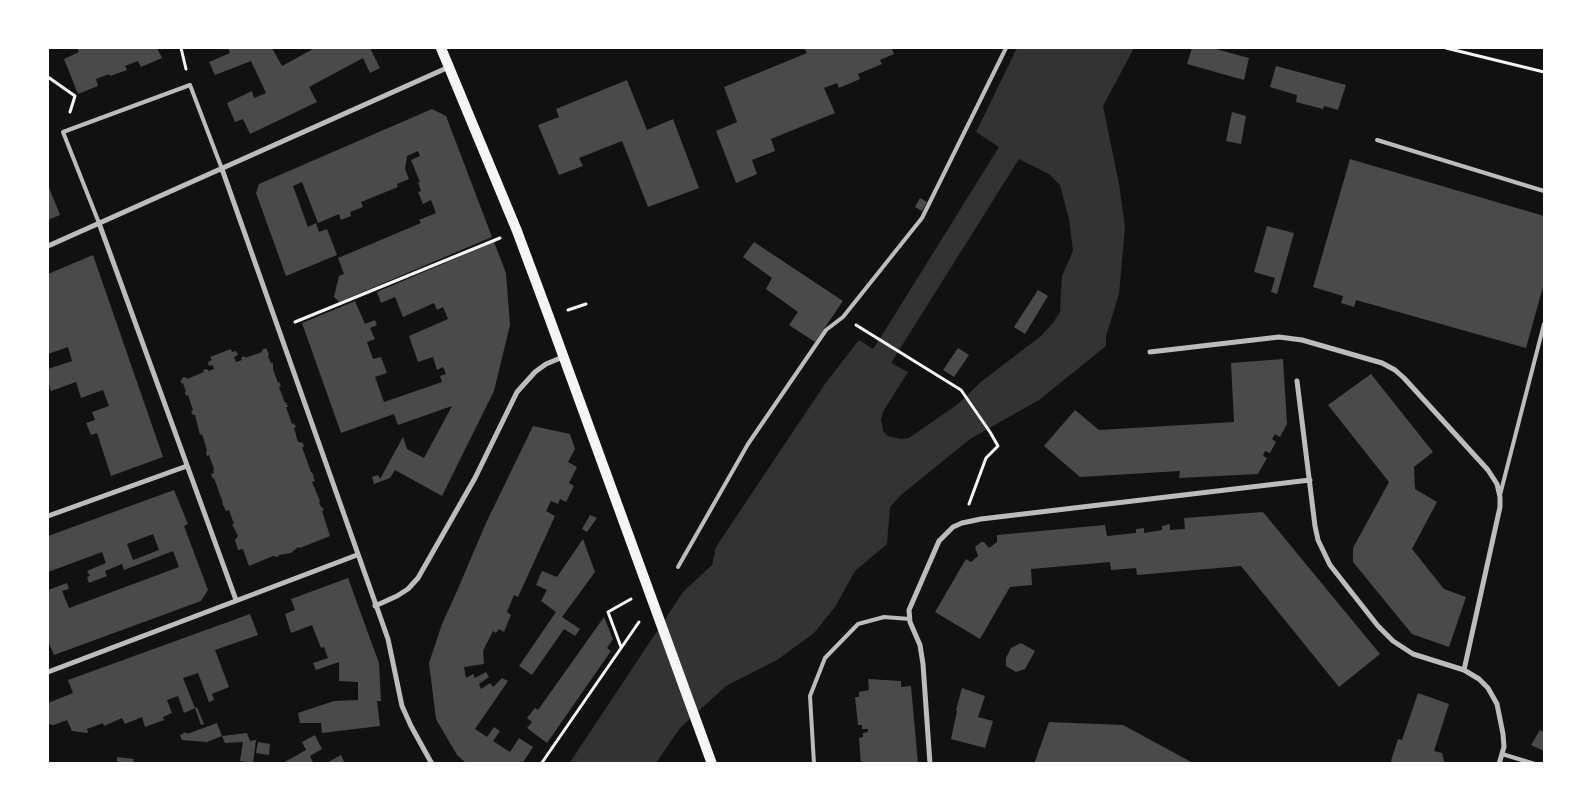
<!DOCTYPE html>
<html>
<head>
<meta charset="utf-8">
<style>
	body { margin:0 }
	#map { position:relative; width:1592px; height:811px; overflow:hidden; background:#111; font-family:Jost,sans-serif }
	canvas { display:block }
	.frame { position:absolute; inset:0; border:49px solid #fff; pointer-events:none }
</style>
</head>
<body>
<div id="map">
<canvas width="1592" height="811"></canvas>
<div class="frame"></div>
</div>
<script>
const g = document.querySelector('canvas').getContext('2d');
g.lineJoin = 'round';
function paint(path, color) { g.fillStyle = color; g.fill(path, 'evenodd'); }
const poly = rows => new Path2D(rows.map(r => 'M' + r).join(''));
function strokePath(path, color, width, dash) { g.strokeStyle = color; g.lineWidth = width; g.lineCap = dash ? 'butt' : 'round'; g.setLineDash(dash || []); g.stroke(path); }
const water = poly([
	[1017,48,1134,48,1103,106,1119,184,1125,227,1119,294,1106,336,1106,346,1039,400,970,439,901,495,890,507,887,544,855,571,835,607,814,633,777,660,726,686,680,728,656,763,569,764,683,592,712,565,716,547,825,384,859,340,873,349,884,332,999,147,976,132],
	[1019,159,1049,174,1060,185,1069,219,1073,251,1062,276,1060,312,1053,323,1041,336,982,381,958,404,909,438,901,439,888,436,883,431,881,419,884,410,908,372,891,363]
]);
const building = poly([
	[77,48,157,48,162,58,141,67,138,61,125,66,127,70,110,76,109,74,96,79,98,86,78,94,64,59,79,52],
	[228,48,272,48,282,66,313,49,312,48,370,48,380,68,370,73,363,58,309,87,317,102,250,134,243,119,235,122,227,103,252,91,254,98,266,93,251,61,215,75,209,62,230,53],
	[804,48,891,48,894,54,880,60,882,64,858,74,860,79,839,88,837,83,824,88,835,113,771,139,775,151,752,160,757,174,736,183,716,131,737,122,724,87,807,53],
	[1192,48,1212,48,1249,58,1244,80,1187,64],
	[1276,66,1346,85,1338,110,1324,106,1323,109,1296,102,1297,95,1270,87],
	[627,80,647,130,673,119,699,188,648,207,622,141,579,158,583,166,559,175,538,125,559,117,556,109],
	[432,109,446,116,492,237,339,302,334,297,339,276,344,274,338,258,421,223,419,220,436,213,431,200,423,204,418,192,421,191,418,182,420,182,411,160,420,156,418,151,407,156,405,169,409,179,397,184,398,187,361,202,363,207,350,212,351,216,341,220,339,214,318,223,302,182,293,186,308,227,316,223,319,232,327,229,337,255,286,276,256,193,259,184],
	[1232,112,1246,116,1241,144,1226,141],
	[1350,159,1544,216,1544,283,1526,348,1356,300,1354,307,1341,303,1343,296,1313,287],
	[48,185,60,215,48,220],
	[920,198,927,202,922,211,915,207],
	[1267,226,1294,233,1277,294,1271,292,1275,278,1254,272],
	[494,242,506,273,510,325,494,391,442,496,395,470,390,478,374,484,372,477,378,475,380,479,403,437,407,449,424,458,452,406,398,425,394,414,341,433,302,323,355,301,365,324,375,320,377,325,370,328,375,339,367,342,373,359,381,357,387,373,375,377,384,402,442,382,440,376,446,374,443,367,437,370,433,357,418,362,409,336,448,319,443,307,437,310,434,303,403,317,395,297,381,303,377,292],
	[754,242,843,301,815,342,789,325,798,312,766,289,772,278,743,257],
	[93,255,163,457,111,476,97,433,91,435,86,423,95,420,92,412,109,406,103,390,81,398,76,382,51,391,48,382,48,369,72,361,68,347,48,354,48,274],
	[1038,290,1048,296,1025,334,1014,327],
	[266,348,269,354,268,356,271,363,273,363,273,369,278,383,279,382,281,386,279,387,285,403,286,402,288,407,286,407,292,424,294,423,296,427,294,428,298,442,303,443,304,447,302,447,311,472,312,472,314,477,313,477,315,481,312,482,320,501,319,502,321,507,322,507,324,510,322,511,330,536,300,548,298,547,291,553,279,555,278,557,273,556,249,566,243,549,238,550,235,540,238,536,232,524,234,524,229,510,226,511,222,503,223,503,214,478,213,479,211,474,214,473,213,470,214,469,209,455,207,456,206,453,207,450,202,434,200,435,195,415,193,415,191,411,193,410,188,395,186,396,185,392,186,392,183,383,182,384,180,381,182,380,182,378,186,377,187,379,204,372,203,370,207,369,208,371,214,369,213,365,209,366,208,362,212,360,210,357,231,349,232,352,236,351,238,355,234,357,236,362,242,360,241,358,245,356,245,358,262,352,262,350],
	[958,348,969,355,954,377,943,370],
	[1283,359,1287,424,1280,437,1275,434,1272,439,1276,442,1270,453,1265,451,1263,456,1267,458,1258,474,1179,478,1180,471,1080,477,1044,446,1075,410,1099,430,1234,422,1231,363],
	[1371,374,1433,452,1414,467,1415,489,1437,502,1412,549,1444,589,1466,597,1449,647,1412,634,1353,562,1353,548,1389,482,1328,405],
	[533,426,570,434,575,449,568,462,577,467,569,483,574,486,566,502,560,499,558,504,551,501,546,511,555,516,518,597,514,595,507,612,511,615,504,632,499,629,496,633,493,631,483,651,484,664,464,667,466,678,473,674,475,678,486,672,489,677,479,684,481,689,490,683,493,687,502,678,508,681,475,729,487,737,494,727,500,731,493,741,510,752,519,738,533,747,522,764,467,764,457,755,436,719,429,663,442,624,457,591,486,523],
	[174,490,188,524,184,526,208,590,201,601,54,655,48,641,48,596,49,596,48,590,67,583,69,589,62,591,69,608,179,567,173,551,124,570,122,564,105,571,107,576,89,583,87,577,90,576,87,571,106,563,102,552,48,572,48,536],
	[153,534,159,550,133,560,127,544],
	[1263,512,1380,654,1339,687,1241,566,1137,575,1136,568,1111,570,1110,562,1031,569,1032,585,1010,587,980,639,935,612,966,559,971,562,978,556,975,547,981,542,984,542,989,548,997,542,997,535,1105,525,1107,536,1136,533,1136,529,1144,528,1144,533,1162,530,1162,526,1170,524,1170,530,1185,529,1184,518],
	[590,515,597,518,587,532,582,529],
	[583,539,595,572,562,617,580,629,575,636,564,629,532,675,519,666,556,612,541,601,547,590,536,585,542,571,557,577],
	[348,578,379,663,381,701,377,701,380,726,322,733,321,723,300,723,298,713,334,701,358,700,358,682,339,681,339,662,316,670,313,663,328,658,324,647,321,648,312,625,291,633,285,614,295,610,291,599],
	[250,614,258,635,215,650,229,687,212,694,214,700,209,702,198,673,183,678,195,708,197,707,204,724,201,725,195,708,184,713,178,696,167,700,172,713,163,717,164,720,145,727,142,717,125,724,122,718,104,726,103,723,87,729,88,733,72,731,67,720,54,725,48,724,48,703,73,693,68,680],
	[604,617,613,639,607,648,611,651,547,743,527,728,532,722,527,718,535,708,538,710],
	[1021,643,1035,651,1025,669,1016,672,1006,666,1006,658,1011,648],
	[868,679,901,681,901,687,911,686,918,764,861,764,859,738,863,737,863,733,868,732,868,729,862,729,862,725,858,725,855,697,859,697,859,692,869,690],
	[962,688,985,696,978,717,993,721,985,748,951,739,957,711,956,710],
	[1418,693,1449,704,1434,751,1442,753,1445,764,1390,764,1398,739,1402,740],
	[1049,722,1123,725,1195,764,1034,764],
	[217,723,222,736,247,733,250,741,256,740,253,763,240,761,243,742,225,743,222,736,207,742,182,740,180,735,186,732,187,734],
	[1540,730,1544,732,1544,751,1531,745],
	[315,735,322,749,310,756,314,764,281,764,306,750,302,742],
	[258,742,270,744,269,755,256,753],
	[341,755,345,764,325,764],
	[117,757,134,759,133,764,117,764]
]);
const path = poly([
	[181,48,186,69],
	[1446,48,1544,72],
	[48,77,75,96,70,112],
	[568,310,586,304],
	[295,322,500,238],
	[856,325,961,390,990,432,998,446,986,458,969,504],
	[621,647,608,612,631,599],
	[541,764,639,622]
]);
const service = poly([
	[1377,140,1544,191],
	[99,223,63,132,190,85,222,169],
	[1500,495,1544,324],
	[678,567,748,444,826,330,843,317,922,218,1006,48],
	[1502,754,1535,764],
	[814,764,810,696,825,658,858,624,884,617,910,619]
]);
const minor = poly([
	[222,169,388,639,402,706,411,726,432,764],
	[99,223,236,600],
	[48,246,449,67],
	[1150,352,1279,337,1302,340,1382,363,1395,370,1404,378,1488,470,1497,484,1500,497,1500,507,1464,670,1479,679,1488,688,1497,704,1503,734,1504,747,1499,764],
	[1297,381,1315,526,1318,540,1330,565,1378,626,1393,641,1413,654,1464,670],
	[48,516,187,466],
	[375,606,397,596,408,589,418,578,475,478,517,392,535,372,546,364,563,357],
	[48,672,357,555],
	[930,764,923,664,920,645,910,622,909,610,939,541,953,527,962,523,981,519,1310,480]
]);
const secondary = poly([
	[441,48,517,231,549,317,712,764]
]);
paint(water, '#333');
paint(building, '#4a4a4a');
strokePath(path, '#f5f5f5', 3);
strokePath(service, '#bcbcbc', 4);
strokePath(minor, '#bcbcbc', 5);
strokePath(secondary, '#f5f5f5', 10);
</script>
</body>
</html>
